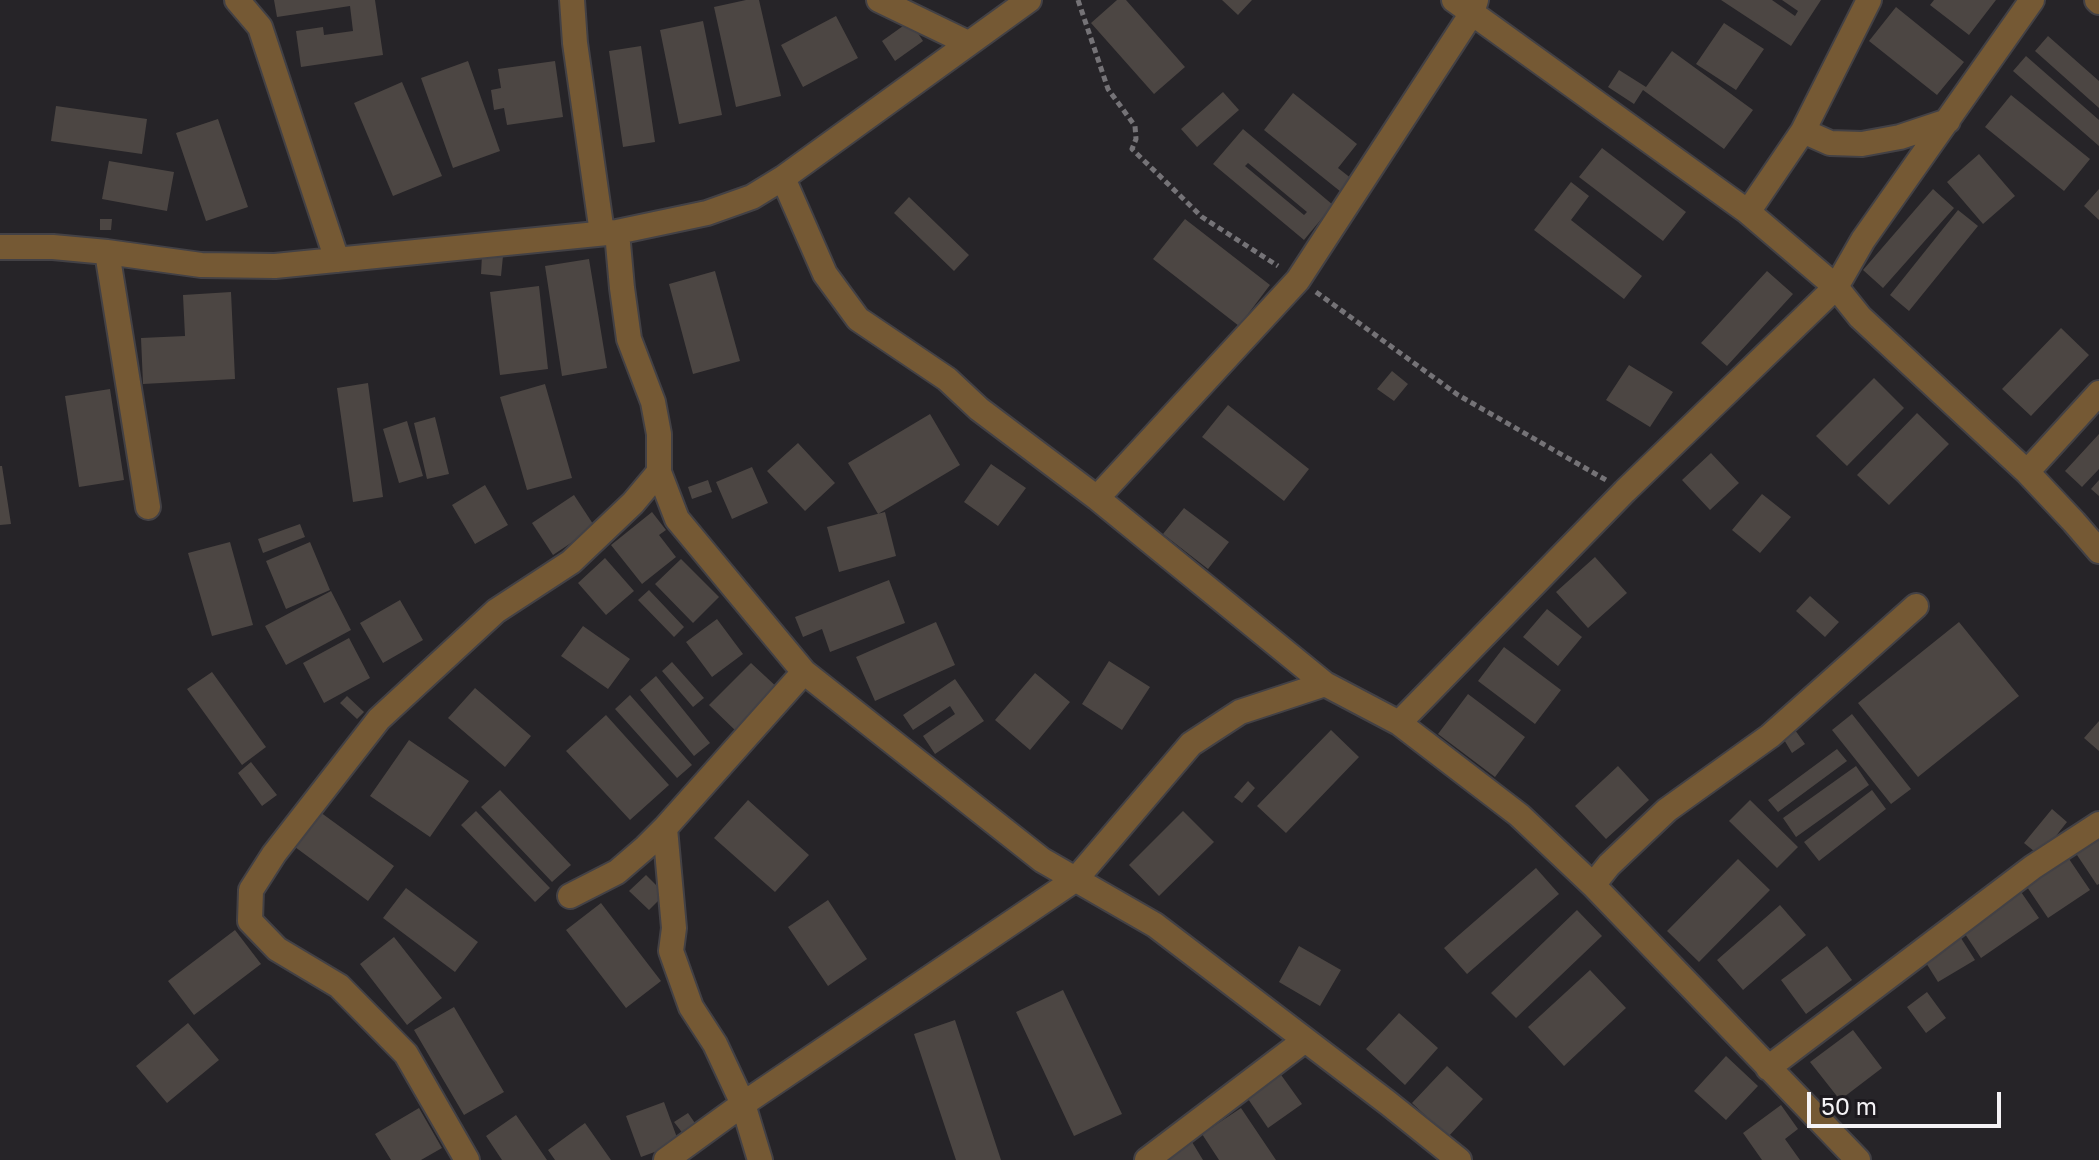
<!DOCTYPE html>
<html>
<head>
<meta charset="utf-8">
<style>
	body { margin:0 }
	#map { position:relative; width:2099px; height:1160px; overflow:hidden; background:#262428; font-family:"Golos Text",sans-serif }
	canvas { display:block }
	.scale { position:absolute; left:1807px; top:1092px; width:194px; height:36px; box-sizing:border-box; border:4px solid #f5f3f6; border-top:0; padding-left:10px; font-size:24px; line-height:28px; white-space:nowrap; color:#f5f3f6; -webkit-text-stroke:6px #1d1a1f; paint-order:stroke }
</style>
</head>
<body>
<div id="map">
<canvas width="2099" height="1160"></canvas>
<div class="scale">50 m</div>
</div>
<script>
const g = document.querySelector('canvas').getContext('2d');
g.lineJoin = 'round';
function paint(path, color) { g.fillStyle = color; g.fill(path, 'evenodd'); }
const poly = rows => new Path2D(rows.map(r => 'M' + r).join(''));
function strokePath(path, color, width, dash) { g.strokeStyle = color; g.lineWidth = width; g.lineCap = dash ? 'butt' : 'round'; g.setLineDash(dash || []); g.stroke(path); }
const building = poly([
	[274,0,375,0,383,55,301,67,296,31,323,27,324,35,353,31,350,6,277,17],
	[746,0,759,0,781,96,736,107,714,7],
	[1117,0,1126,0,1185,67,1154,94,1091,23],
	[1222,0,1252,0,1238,15],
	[1721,0,1772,0,1795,16,1798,11,1782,0,1821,0,1791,46],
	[1934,0,1996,0,1969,35,1930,5],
	[1896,7,1964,62,1937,95,1869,41],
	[836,16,858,58,803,87,781,45],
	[703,21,722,115,679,124,660,30],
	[910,21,923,41,895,61,882,41],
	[1724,23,1764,49,1736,90,1696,64],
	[2048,36,2099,81,2099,108,2035,51],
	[641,46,655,142,623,147,609,51],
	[1672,51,1753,110,1724,149,1643,90,1634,104,1608,87,1619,70,1646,87],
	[2026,56,2099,120,2099,146,2013,71],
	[468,61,500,151,453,168,421,78],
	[555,61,563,117,507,125,504,108,494,110,491,90,501,88,498,69],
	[402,82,442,176,393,196,354,103],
	[1223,92,1239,110,1197,147,1181,129],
	[1293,93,1357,144,1338,168,1352,179,1341,192,1264,130],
	[2011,95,2090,159,2064,191,1985,127],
	[56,106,147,119,142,154,51,141],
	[218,119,248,207,206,221,176,133],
	[1243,129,1333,205,1304,240,1213,164],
	[1248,163,1307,212,1304,215,1245,166],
	[1602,148,1686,212,1663,241,1579,177],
	[1979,154,2015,196,1983,224,1947,182],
	[109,161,174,172,167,211,102,199],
	[1571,182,1589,196,1571,220,1642,276,1624,299,1534,230],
	[1933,189,1954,208,1883,288,1863,270],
	[2099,189,2099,220,2084,206],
	[909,197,969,255,954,271,894,213],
	[1958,210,1978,226,1909,311,1890,295],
	[100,219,112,219,111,230,100,230],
	[1185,219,1270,285,1239,326,1153,259],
	[482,255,503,256,501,276,481,274],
	[589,259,607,368,562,376,545,266],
	[715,271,740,361,693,374,669,284],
	[1767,271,1793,294,1727,366,1701,343],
	[539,286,548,369,500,375,490,292],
	[231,292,235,379,143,384,141,338,185,336,183,295],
	[2061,328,2089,355,2031,416,2002,389],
	[1629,365,1673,392,1650,427,1606,400],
	[1392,371,1408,384,1394,401,1377,389],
	[1874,378,1904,408,1847,466,1816,436],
	[368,383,383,497,353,502,337,388],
	[545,384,572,478,527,490,500,397],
	[110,389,124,480,79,487,65,396],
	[1228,405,1309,469,1284,501,1202,437],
	[1917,413,1949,444,1889,505,1857,475],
	[930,414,960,465,878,514,848,463],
	[435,417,449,474,427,479,414,423],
	[407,421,423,476,399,483,383,429],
	[2099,434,2099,469,2082,487,2065,471],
	[798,443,835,483,805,511,767,471],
	[1711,453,1739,483,1710,510,1682,480],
	[991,464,1026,488,998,526,964,502],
	[0,466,2,466,11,524,0,525],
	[752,467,768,503,732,519,716,482],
	[708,480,712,492,692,499,688,487],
	[2099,480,2099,496,2091,489],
	[485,485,508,525,475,544,452,505],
	[1762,494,1791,517,1760,553,1732,530],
	[574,495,595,527,553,555,532,523],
	[1184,508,1229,542,1208,569,1163,534],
	[652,512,666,530,659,535,676,557,642,584,611,545],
	[885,512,896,556,839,572,827,527],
	[300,524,305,537,263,553,258,539],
	[230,542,253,625,212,636,188,553],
	[310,542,330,590,286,609,266,561],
	[1595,557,1627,593,1588,628,1556,592],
	[605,558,634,591,606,615,578,583],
	[681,559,719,597,693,623,655,584],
	[889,580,905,623,830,652,822,629,803,637,795,617],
	[649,590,684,627,674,637,638,600],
	[331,591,351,630,286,665,265,626],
	[1810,596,1839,622,1825,637,1796,611],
	[400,600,423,640,383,663,360,623],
	[1547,609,1582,637,1558,666,1523,637],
	[717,619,743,654,712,677,686,642],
	[936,622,955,665,875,701,856,657],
	[1959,622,2019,696,1918,777,1858,703],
	[583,626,630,659,608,689,561,656],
	[349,638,370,678,324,703,303,663],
	[1504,647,1561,690,1535,724,1478,681],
	[1109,661,1150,687,1122,730,1082,704],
	[672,662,704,698,693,707,662,671],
	[751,663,780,690,738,733,709,705],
	[212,672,266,747,242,765,187,689],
	[1035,673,1070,702,1030,750,995,720],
	[656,676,710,743,694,756,640,690],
	[955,679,984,721,935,754,923,736,955,714,950,706,913,730,903,715],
	[475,688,531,736,505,767,448,718],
	[1468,694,1525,737,1495,777,1438,734],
	[630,695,692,765,677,778,615,709],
	[347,696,364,712,357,719,340,703],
	[1852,714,1911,789,1891,804,1832,730],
	[606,715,669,785,630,820,566,751],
	[2099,721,2099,751,2084,738],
	[1331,730,1359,757,1286,833,1257,806],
	[1795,730,1805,744,1792,753,1783,738],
	[409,740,469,781,430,837,370,796],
	[1837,749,1847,761,1778,812,1768,800],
	[251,762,277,795,262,806,238,773],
	[1618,766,1649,800,1606,839,1575,806],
	[1856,766,1869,785,1796,837,1783,818],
	[1248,781,1255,788,1242,803,1234,797],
	[500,790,571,865,552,882,481,807],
	[1872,790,1886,809,1819,861,1804,842],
	[748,800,809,855,775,892,714,838],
	[1750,800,1798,847,1777,868,1729,821],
	[2052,809,2067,822,2040,856,2024,843],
	[476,811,550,888,535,902,461,825],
	[1183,811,1214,842,1159,896,1129,865],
	[320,812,394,866,368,901,295,847],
	[2099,835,2099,884,2097,885,2075,852],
	[2067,856,2090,890,2048,918,2025,884],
	[1738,859,1770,890,1699,962,1667,931],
	[1536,868,1559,894,1467,974,1444,948],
	[646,875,665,894,649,910,629,891],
	[406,888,478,942,455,972,383,918],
	[2019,889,2039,918,1981,958,1961,928],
	[828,900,867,959,828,986,788,927],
	[601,903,661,981,626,1008,566,930],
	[1780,905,1806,935,1743,990,1717,960],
	[1577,910,1602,936,1516,1018,1491,993],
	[235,930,261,964,194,1015,168,981],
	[1959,935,1975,960,1938,982,1923,958],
	[394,937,442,998,407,1025,360,964],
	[1299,946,1341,970,1320,1006,1279,982],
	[1827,946,1852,980,1806,1014,1781,980],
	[1590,970,1626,1008,1564,1066,1528,1027],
	[1063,990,1122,1114,1074,1136,1016,1012],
	[1927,992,1946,1018,1926,1033,1907,1007],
	[454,1007,504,1092,464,1115,414,1030],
	[1399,1013,1438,1048,1405,1085,1366,1049],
	[955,1020,1001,1160,956,1160,914,1034],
	[188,1023,219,1060,167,1103,136,1066],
	[1853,1030,1882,1068,1840,1100,1810,1062],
	[1726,1056,1758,1086,1726,1120,1694,1091],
	[1447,1066,1483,1099,1448,1137,1412,1103],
	[1279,1072,1302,1104,1268,1128,1246,1096],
	[664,1102,679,1143,641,1157,626,1116],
	[1781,1105,1798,1129,1785,1139,1800,1160,1762,1160,1743,1133],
	[419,1108,442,1148,421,1160,391,1160,375,1134],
	[1241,1108,1276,1160,1219,1160,1202,1134],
	[688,1113,697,1126,684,1135,674,1122],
	[516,1115,547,1160,502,1160,486,1136],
	[585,1123,611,1160,555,1160,548,1150],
	[1192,1142,1203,1160,1163,1160]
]);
const path = poly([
	[1078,0,1108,89,1135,126,1136,139,1132,149,1202,217,1278,266],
	[1316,292,1458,395,1606,480]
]);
const minor = poly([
	[237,0,260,27,337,260],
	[572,0,575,43,602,233],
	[879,0,968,43],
	[1454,0,1748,212,1836,287,1860,317,2027,472,2074,522,2099,551],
	[2097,0,2099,2],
	[1803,131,1830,143,1862,144,1900,137,1948,121],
	[783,178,825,274,858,319,947,379,979,409,1097,498,1325,684,1399,723,1519,815,1593,885,1858,1160],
	[1748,212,1803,131,1869,0],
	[617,232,622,288,629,339,653,402,659,434,659,472,677,519,804,672,1042,860,1155,925,1388,1103,1459,1160],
	[0,247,53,247,107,252,201,265,275,266,617,232,707,213,752,197,783,178,1029,0],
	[107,252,148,507],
	[2027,472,2099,393],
	[1097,498,1298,280,1472,13,1476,0],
	[1399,723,1625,491,1836,287,1863,240,2032,0],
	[665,828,674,928,671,951,691,1007,715,1044,743,1104,760,1160],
	[1593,885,1609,865,1667,810,1770,736,1916,606],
	[570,896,617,872,646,847,665,828,804,672],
	[1768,1068,2033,867,2099,824],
	[467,1160,406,1054,339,986,277,949,250,921,251,890,274,854,379,719,496,611,571,562,633,503,659,472],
	[666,1160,743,1104,1076,879,1191,744,1240,712,1325,684],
	[1147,1160,1305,1040]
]);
paint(building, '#4c4643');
strokePath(minor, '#434145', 28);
strokePath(path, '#757377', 5, [6, 4]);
strokePath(minor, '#755934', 24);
</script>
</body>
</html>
